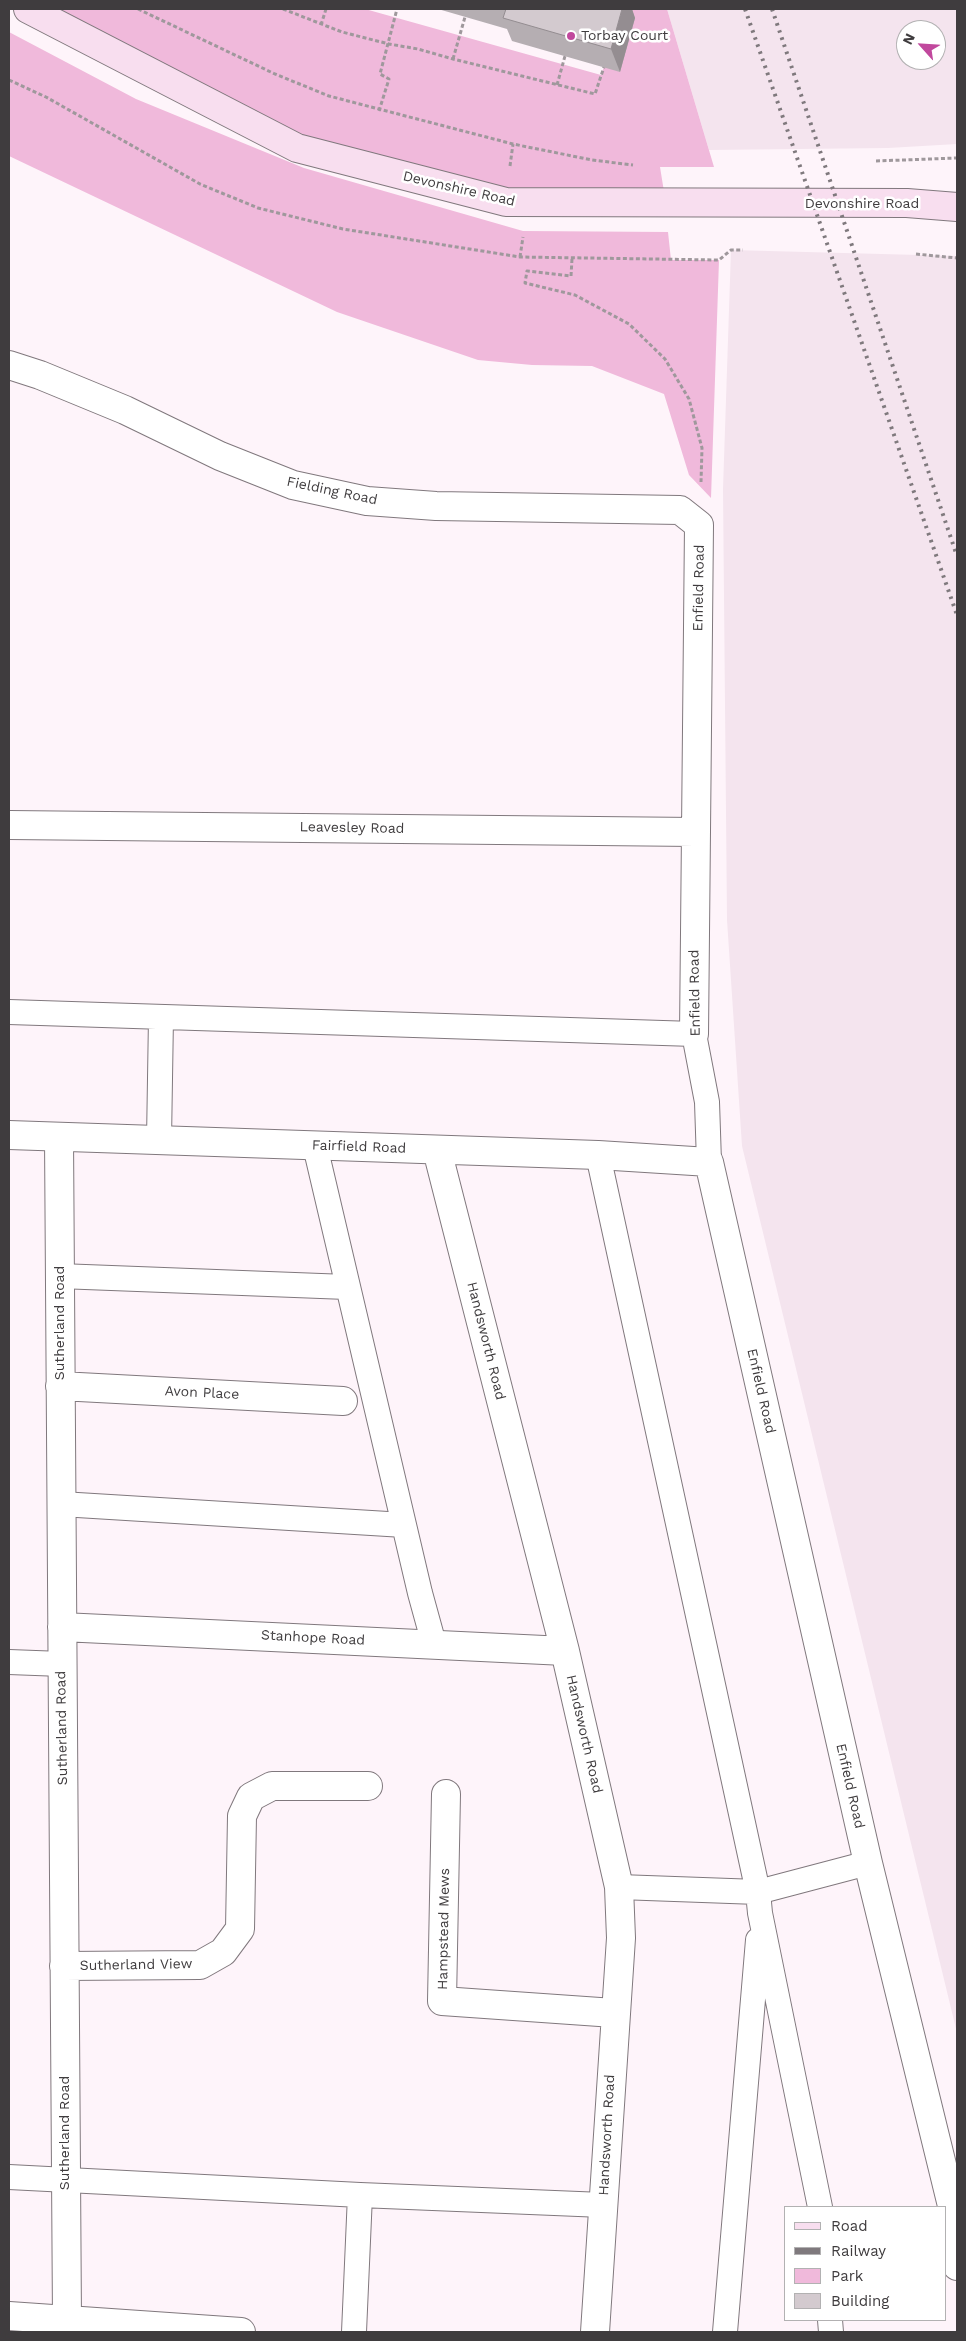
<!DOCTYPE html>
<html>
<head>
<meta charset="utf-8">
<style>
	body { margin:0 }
	#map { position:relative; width:966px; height:2341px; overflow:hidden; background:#fef4fa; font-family:"Work Sans",sans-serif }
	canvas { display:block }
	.frame { position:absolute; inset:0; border:10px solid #3f3c3e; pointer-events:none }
	.legend { position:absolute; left:784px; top:2206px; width:162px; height:115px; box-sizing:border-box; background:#fff; border:1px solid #b2b1b2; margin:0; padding:6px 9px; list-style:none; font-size:15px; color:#3f3c3e }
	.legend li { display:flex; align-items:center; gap:10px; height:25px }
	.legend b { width:25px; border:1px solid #b2b1b2 }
	.north { position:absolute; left:896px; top:20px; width:50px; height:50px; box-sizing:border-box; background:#fff; border:1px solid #b2b1b2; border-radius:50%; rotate:296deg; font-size:14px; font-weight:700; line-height:20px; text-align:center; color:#3f3c3e }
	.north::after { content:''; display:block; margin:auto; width:18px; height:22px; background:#c1489d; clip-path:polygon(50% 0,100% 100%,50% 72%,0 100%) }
</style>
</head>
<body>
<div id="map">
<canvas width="966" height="2341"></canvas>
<div class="frame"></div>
<ul class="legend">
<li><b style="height:6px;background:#f8deef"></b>Road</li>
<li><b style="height:6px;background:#7f797d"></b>Railway</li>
<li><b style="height:14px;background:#f0b9db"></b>Park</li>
<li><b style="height:14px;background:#d3cacf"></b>Building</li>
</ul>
<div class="north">N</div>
</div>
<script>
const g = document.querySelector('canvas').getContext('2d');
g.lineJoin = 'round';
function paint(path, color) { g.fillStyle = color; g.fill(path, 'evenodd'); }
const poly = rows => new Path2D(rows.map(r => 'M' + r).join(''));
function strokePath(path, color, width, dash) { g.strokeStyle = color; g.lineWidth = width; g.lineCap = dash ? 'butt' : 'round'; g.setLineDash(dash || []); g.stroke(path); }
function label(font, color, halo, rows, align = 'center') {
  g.font = font + ' "Work Sans",sans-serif'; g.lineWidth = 5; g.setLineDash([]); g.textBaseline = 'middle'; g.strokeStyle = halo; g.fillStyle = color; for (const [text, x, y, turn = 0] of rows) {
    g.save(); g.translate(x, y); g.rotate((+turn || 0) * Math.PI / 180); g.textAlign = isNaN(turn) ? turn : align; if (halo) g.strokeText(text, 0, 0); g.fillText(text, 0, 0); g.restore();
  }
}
const built = poly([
	[667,9,957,9,957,144,888,148,709,150],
	[906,30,936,30,936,60,906,60],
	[731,250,957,256,957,2033,742,1146,727,920,723,489]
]);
const green = poly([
	[28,9,365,9,601,75,604,67,602,9,667,9,714,167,660,167,666,204,584,204,297,148],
	[9,32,136,99,304,168,523,231,668,232,671,260,719,260,711,498,689,475,664,394,592,366,532,365,478,360,337,312,9,156]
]);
const path = poly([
	[138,9,275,74,329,96,513,144,592,160,633,165],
	[283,9,342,32,389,44,418,49,453,59,595,94,604,67],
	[321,25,326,9],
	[453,59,465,17],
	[9,80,46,97,200,184,258,208,343,229,520,257,719,260,731,250,743,250],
	[557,85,565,56],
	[379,111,389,79,380,74,397,9],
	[876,161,957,158],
	[510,166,513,144],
	[916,254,957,258],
	[520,257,523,237],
	[572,259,571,276,527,271,525,283,575,295,629,324,665,359,689,399,702,448,701,482]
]);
const lane = poly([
	[9,1012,694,1034,707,1102,709,1162],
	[159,1140,161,1017],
	[315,1146,420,1593,434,1644],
	[598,1155,758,1892,760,1913,820,2207],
	[59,1276,347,1287],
	[61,1504,404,1525],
	[9,1662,62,1664],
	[619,1887,758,1892,868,1863],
	[9,2177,360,2195,603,2205],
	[830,2320,831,2332],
	[354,2332,360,2195],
	[725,2332,758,1940]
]);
const street = poly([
	[9,365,40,375,125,410,220,456,293,485,367,501,436,506,680,510,699,525,694,1034],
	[9,825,695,832],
	[9,1135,598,1155,709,1162,868,1863,955,2218,957,2266],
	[59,1137,67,2319],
	[437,1150,565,1651,619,1887,621,1938,595,2332],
	[60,1386,343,1401],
	[62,1627,565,1651],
	[446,1794,442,2001,614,2013],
	[64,1966,200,1965,223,1952,240,1929,242,1816,251,1797,272,1786,368,1786],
	[9,2316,241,2332]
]);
const secondary = poly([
	[28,9,297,148,506,202,907,203,957,207]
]);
const rail = poly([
	[745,9,957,615],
	[772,9,957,556]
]);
const wall = poly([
	[438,9,632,9,635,18,620,72,512,41,507,29]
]);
const shadedWall = poly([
	[622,9,632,9,635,18,620,72,611,49]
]);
const building = poly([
	[506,9,622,9,611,49,503,18,506,9]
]);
const markers = [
	[571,36,5,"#c1489d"]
];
const poiNames = [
	["Torbay Court",581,36]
];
const streetNames = [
	["Devonshire Road",459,189,13],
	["Devonshire Road",862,204],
	["Fielding Road",332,491,12],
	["Enfield Road",699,588,-89],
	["Leavesley Road",352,828,1],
	["Enfield Road",695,993,-91],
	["Fairfield Road",359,1147,2],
	["Sutherland Road",60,1323,-90],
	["Handsworth Road",486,1341,76],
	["Enfield Road",761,1391,77],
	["Avon Place",202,1393,3],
	["Stanhope Road",313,1638,3],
	["Sutherland Road",62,1728,-91],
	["Handsworth Road",584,1734,77],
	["Enfield Road",850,1786,77],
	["Hampstead Mews",444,1929,-89],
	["Sutherland View",136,1965,-1],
	["Sutherland Road",65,2133,-90],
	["Handsworth Road",607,2135,-87]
];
paint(built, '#f4e4ee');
paint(green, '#f0b9db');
strokePath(lane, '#80787d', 26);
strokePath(street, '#80787d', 30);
strokePath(secondary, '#80787d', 30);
strokePath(path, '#9f989c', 3, [4, 2.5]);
strokePath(lane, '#fff', 24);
strokePath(street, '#fff', 28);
strokePath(secondary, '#f8deef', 28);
strokePath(rail, '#7f797d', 4, [2.5, 5]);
paint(wall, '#b5aeb2');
paint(shadedWall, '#948d91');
paint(building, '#d3cacf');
strokePath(building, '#948d91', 1);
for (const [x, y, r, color] of markers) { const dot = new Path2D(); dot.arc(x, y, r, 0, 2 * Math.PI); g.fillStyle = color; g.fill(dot); strokePath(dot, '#fff', 2); }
label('14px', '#3f3c3e', '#fff', poiNames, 'left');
label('14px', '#3f3c3e', '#fff', streetNames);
</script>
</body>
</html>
